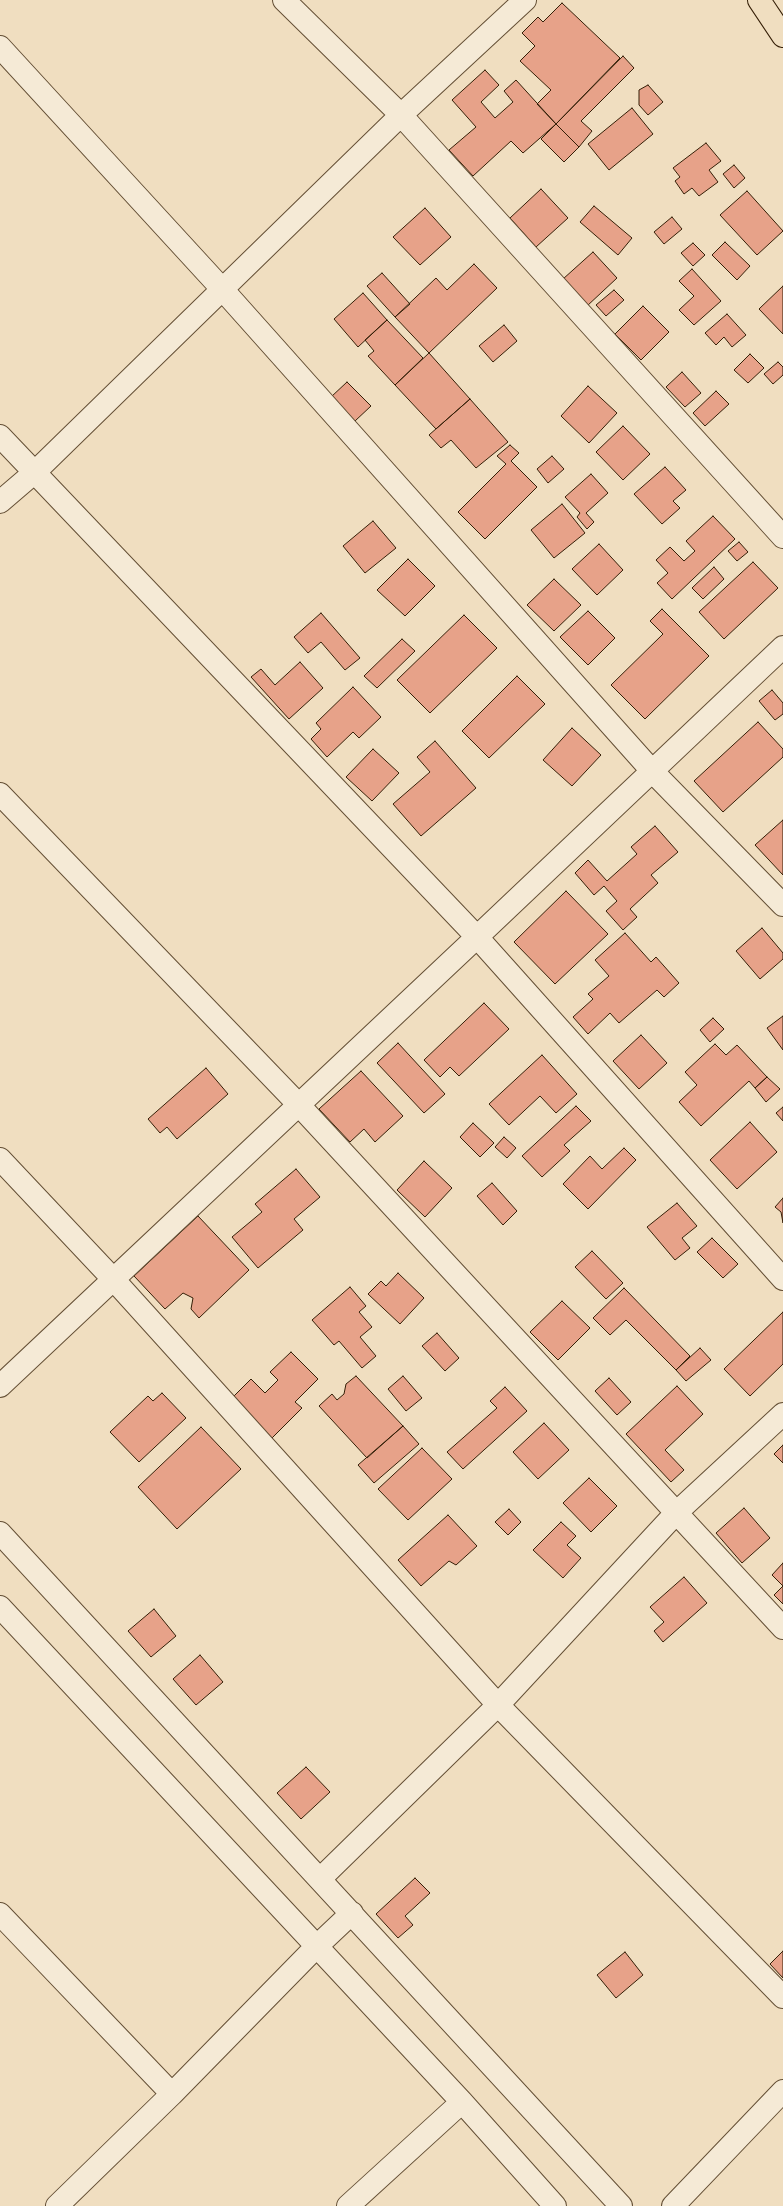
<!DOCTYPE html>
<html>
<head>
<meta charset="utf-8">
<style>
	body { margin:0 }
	canvas { display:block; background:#f0dec0 }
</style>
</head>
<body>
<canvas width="783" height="2206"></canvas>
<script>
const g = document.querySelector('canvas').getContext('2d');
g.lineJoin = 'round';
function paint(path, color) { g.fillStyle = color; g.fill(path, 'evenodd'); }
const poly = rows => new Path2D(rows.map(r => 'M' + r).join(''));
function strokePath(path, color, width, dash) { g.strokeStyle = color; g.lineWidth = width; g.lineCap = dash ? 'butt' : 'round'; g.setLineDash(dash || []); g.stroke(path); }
const building = poly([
	[562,3,620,58,556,124,537,104,551,90,520,61,535,46,522,33,538,17,543,22,562,3],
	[623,56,634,68,581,121,592,131,579,147,556,124,623,56],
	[485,70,499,85,481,102,495,118,513,102,504,91,516,80,556,124,523,153,511,141,473,176,449,150,476,127,452,100,485,70],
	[648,85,663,102,648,115,639,105,639,90,648,85],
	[632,108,653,134,609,170,588,144,632,108],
	[556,124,579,147,564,162,541,139,556,124],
	[706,143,721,161,709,170,718,182,699,196,692,188,684,194,675,181,680,177,673,168,706,143],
	[734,165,745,178,734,188,723,174,734,165],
	[541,189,568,218,536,247,510,218,541,189],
	[747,191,783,231,757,255,720,215,747,191],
	[594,206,632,238,618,255,580,222,594,206],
	[425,208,451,237,420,265,393,237,425,208],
	[672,217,682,229,664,244,654,232,672,217],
	[725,242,750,266,737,280,712,255,725,242],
	[693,243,705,255,693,266,681,253,693,243],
	[593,252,617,278,587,306,563,279,593,252],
	[474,264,497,288,429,353,395,317,436,278,447,290,474,264],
	[692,269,721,301,694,325,679,310,694,296,679,281,692,269],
	[382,273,410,304,395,317,367,286,382,273],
	[783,286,783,334,759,309,783,286],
	[614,290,624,300,606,316,596,305,614,290],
	[363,293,387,320,358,347,334,319,363,293],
	[643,306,669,332,641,360,615,334,643,306],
	[727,314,746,335,732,347,724,337,716,345,705,333,727,314],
	[387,320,423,358,395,385,368,356,374,351,365,340,387,320],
	[504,325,517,341,493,362,479,346,504,325],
	[429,353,470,399,436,429,395,385,429,353],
	[750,354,764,368,748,383,734,370,750,354],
	[778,362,783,367,783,375,773,384,764,374,778,362],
	[682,372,701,393,685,407,666,387,682,372],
	[347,382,371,406,355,421,331,397,347,382],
	[588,386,617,413,589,443,561,416,588,386],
	[716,391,729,404,705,426,693,413,716,391],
	[470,399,508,442,476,468,451,440,441,448,429,435,470,399],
	[623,426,650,454,623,480,596,452,623,426],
	[510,445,519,453,511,461,537,487,485,539,458,512,506,464,497,456,510,445],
	[552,456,564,469,548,483,537,469,552,456],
	[665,467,686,490,673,501,680,508,662,524,634,494,665,467],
	[591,474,608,493,586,513,594,522,587,529,577,517,580,513,565,497,591,474],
	[562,504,585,533,554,558,531,530,562,504],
	[713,516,735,539,672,599,657,583,668,573,656,560,670,547,684,561,695,551,686,541,713,516],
	[373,521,396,548,365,573,343,546,373,521],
	[739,542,748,552,737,561,728,551,739,542],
	[599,544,623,570,597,595,572,569,599,544],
	[408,559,435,586,405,616,377,590,408,559],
	[753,562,778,588,724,639,699,612,753,562],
	[714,567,724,579,703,599,692,588,714,567],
	[554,579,581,605,554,631,527,605,554,579],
	[662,609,709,656,645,719,611,685,663,634,650,621,662,609],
	[588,611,615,638,588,665,560,637,588,611],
	[321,613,360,658,345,670,321,642,308,653,294,637,321,613],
	[464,615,497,648,430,713,397,680,464,615],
	[402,639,415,651,377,688,364,676,402,639],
	[300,662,323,688,289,719,251,677,261,669,275,685,300,662],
	[517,676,545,704,489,758,462,731,517,676],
	[353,687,381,717,359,738,353,732,327,757,311,739,321,729,316,723,353,687],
	[772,690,783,703,783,714,775,720,759,701,772,690],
	[758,722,783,749,783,757,723,812,694,781,758,722],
	[572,728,601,755,572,786,543,760,572,728],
	[435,741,476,788,421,836,393,804,430,772,417,757,435,741],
	[373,749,399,773,372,801,346,777,373,749],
	[783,820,783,875,755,845,783,820],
	[655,826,678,852,651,875,658,883,630,909,637,917,623,930,606,911,617,901,604,886,594,895,575,873,588,860,607,881,637,854,631,847,655,826],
	[566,891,608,934,555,984,514,942,566,891],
	[762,928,783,953,783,959,760,979,736,951,762,928],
	[625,933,651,962,656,957,679,983,664,997,657,990,619,1023,610,1013,588,1034,573,1017,593,999,588,994,609,976,595,960,625,933],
	[484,1003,509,1029,459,1076,450,1067,440,1077,424,1060,484,1003],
	[783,1016,783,1050,767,1028,783,1016],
	[713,1018,724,1029,710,1042,700,1030,713,1018],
	[641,1035,667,1063,639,1089,613,1061,641,1035],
	[398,1043,445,1094,424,1113,377,1063,398,1043],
	[715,1044,726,1055,737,1045,767,1077,755,1088,749,1081,701,1126,679,1102,697,1085,685,1072,715,1044],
	[542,1055,577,1094,556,1113,540,1096,509,1125,489,1104,542,1055],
	[206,1068,228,1094,177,1139,167,1127,160,1133,148,1119,206,1068],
	[361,1071,403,1116,375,1142,364,1129,350,1142,319,1109,361,1071],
	[767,1077,780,1089,766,1102,755,1088,767,1077],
	[576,1106,591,1121,564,1145,570,1151,542,1177,522,1156,576,1106],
	[783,1107,783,1121,776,1113,783,1107],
	[750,1122,777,1152,737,1189,710,1160,750,1122],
	[473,1123,494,1143,480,1157,460,1137,473,1123],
	[504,1137,516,1148,507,1158,495,1147,504,1137],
	[624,1148,636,1160,588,1209,563,1184,590,1156,602,1169,624,1148],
	[424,1161,452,1188,425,1217,397,1190,424,1161],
	[296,1169,320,1197,294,1219,303,1230,258,1268,232,1237,262,1212,255,1204,296,1169],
	[492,1183,517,1211,503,1225,477,1196,492,1183],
	[783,1198,783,1223,781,1212,775,1207,783,1198],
	[677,1203,697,1226,682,1238,690,1248,675,1260,647,1227,677,1203],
	[198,1216,249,1270,199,1318,191,1309,193,1298,183,1293,165,1309,134,1276,198,1216],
	[712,1238,738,1264,723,1278,697,1252,712,1238],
	[592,1251,623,1283,606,1299,575,1267,592,1251],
	[398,1273,424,1298,400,1324,368,1294,381,1281,386,1286,398,1273],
	[350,1287,366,1306,359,1312,372,1327,360,1337,376,1356,362,1368,339,1341,334,1345,312,1320,350,1287],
	[624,1288,690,1356,676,1370,626,1320,610,1335,593,1318,624,1288],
	[562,1301,590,1328,558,1360,530,1332,562,1301],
	[783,1312,783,1364,750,1396,724,1369,783,1312],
	[437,1333,459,1358,445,1371,422,1346,437,1333],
	[700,1348,711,1360,686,1381,676,1370,700,1348],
	[291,1352,318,1379,295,1402,302,1408,269,1441,229,1401,251,1379,265,1393,278,1380,270,1372,291,1352],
	[356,1376,403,1426,367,1458,319,1406,332,1394,337,1400,344,1394,346,1384,356,1376],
	[403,1376,422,1398,406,1411,388,1389,403,1376],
	[609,1378,631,1402,617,1415,595,1391,609,1378],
	[677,1386,703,1414,665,1450,684,1470,671,1482,626,1434,677,1386],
	[505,1387,527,1411,463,1469,447,1452,497,1408,490,1401,505,1387],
	[162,1393,186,1418,139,1462,110,1432,148,1396,153,1401,162,1393],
	[544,1423,569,1450,538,1479,513,1452,544,1423],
	[403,1426,419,1444,374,1483,358,1465,403,1426],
	[201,1427,241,1469,177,1529,138,1487,201,1427],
	[783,1445,783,1463,774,1454,783,1445],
	[422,1448,452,1479,408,1520,378,1489,422,1448],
	[589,1478,617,1506,591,1532,563,1503,589,1478],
	[744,1508,770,1538,742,1563,716,1533,744,1508],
	[509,1509,521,1522,508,1535,495,1522,509,1509],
	[448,1515,477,1546,456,1565,449,1561,421,1586,398,1560,448,1515],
	[561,1522,576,1536,567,1545,581,1558,563,1578,533,1550,561,1522],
	[783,1563,783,1604,774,1595,783,1586,772,1575,783,1563],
	[684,1577,707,1603,663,1642,654,1631,664,1622,650,1607,684,1577],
	[154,1609,176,1636,151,1657,128,1631,154,1609],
	[200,1655,223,1682,196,1705,173,1679,200,1655],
	[306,1767,330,1792,301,1819,277,1793,306,1767],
	[415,1878,430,1893,405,1916,413,1925,398,1938,376,1914,415,1878],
	[783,1951,783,1978,770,1964,783,1951],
	[625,1952,643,1975,616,1998,597,1975,625,1952]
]);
const minor = poly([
	[284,0,401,115,783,537],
	[0,47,223,290,653,772,783,905],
	[0,436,477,937,783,1279],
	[0,502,35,472,401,115,525,0],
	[0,794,298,1104,783,1628],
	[0,1159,114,1280,498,1705,783,1997],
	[0,1386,477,937,783,647],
	[0,1533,621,2206],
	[0,1607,462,2102,555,2206],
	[320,1879,498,1705,676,1513,783,1414],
	[0,1914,172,2094],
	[57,2206,172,2094,317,1946,352,1913],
	[348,2206,462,2102],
	[673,2206,783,2091]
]);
const major = poly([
	[759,0,783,36]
]);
paint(building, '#e7a289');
strokePath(building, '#351f07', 1);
strokePath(minor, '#644f35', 24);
strokePath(major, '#351f07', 24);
strokePath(minor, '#f5ead6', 22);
strokePath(major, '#f0dec0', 22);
</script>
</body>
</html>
